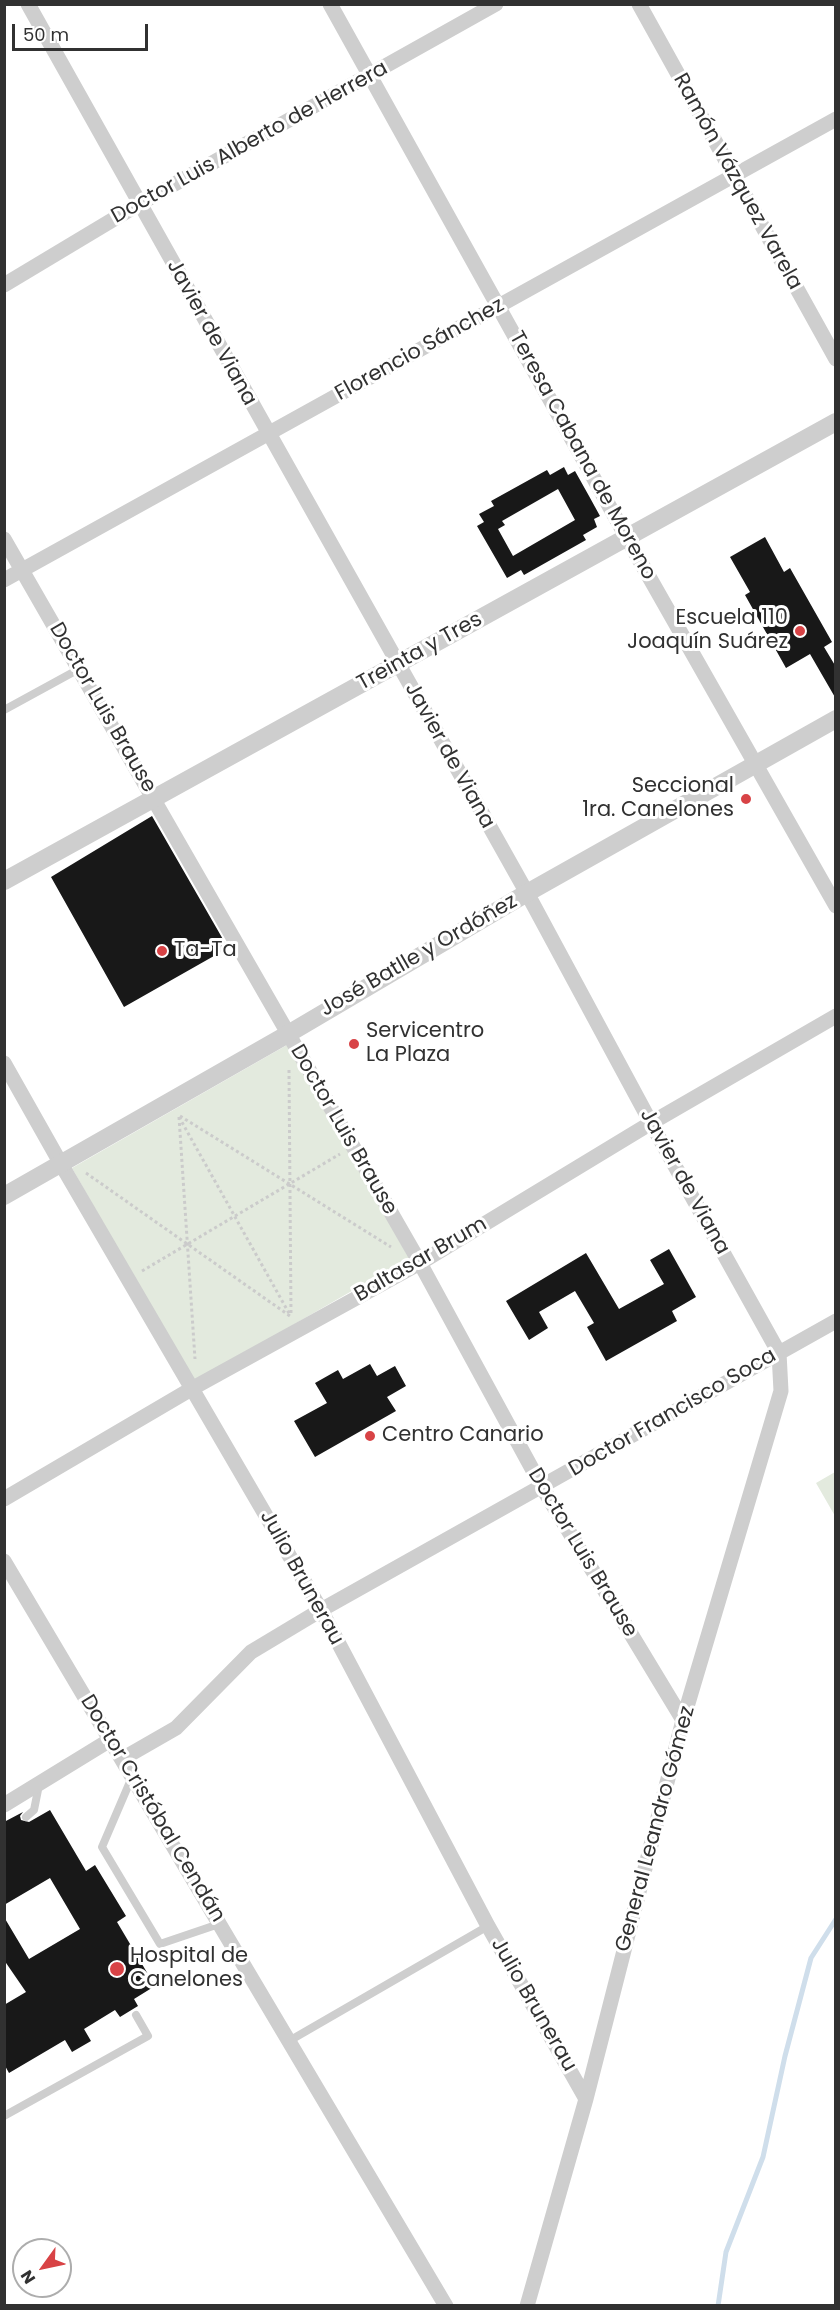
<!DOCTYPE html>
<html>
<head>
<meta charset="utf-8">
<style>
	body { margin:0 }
	#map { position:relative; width:840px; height:2310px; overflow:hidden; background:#fff; font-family:Poppins,sans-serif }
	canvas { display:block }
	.frame { position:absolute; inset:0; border:6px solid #313131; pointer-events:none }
	.north { position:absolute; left:12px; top:2238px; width:60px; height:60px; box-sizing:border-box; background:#fff; border:2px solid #adadad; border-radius:50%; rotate:237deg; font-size:16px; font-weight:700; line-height:24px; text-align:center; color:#313131 }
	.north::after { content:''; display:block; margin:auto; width:21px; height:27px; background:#d84346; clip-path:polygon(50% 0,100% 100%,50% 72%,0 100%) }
	.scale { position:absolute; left:12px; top:24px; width:136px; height:27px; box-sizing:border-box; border:3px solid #313131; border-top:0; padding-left:8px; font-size:18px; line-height:21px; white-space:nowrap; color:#313131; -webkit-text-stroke:4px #fff; paint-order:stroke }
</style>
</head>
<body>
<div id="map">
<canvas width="840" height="2310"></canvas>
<div class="frame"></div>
<div class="north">N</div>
<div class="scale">50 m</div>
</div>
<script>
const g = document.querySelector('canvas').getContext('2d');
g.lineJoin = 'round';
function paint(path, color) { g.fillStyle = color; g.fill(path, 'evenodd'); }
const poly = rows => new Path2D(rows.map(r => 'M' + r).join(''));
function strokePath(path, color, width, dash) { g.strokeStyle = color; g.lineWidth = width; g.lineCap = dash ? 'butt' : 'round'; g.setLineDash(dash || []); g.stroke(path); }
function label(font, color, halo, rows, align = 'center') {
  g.font = font + ' Poppins,sans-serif'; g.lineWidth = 6; g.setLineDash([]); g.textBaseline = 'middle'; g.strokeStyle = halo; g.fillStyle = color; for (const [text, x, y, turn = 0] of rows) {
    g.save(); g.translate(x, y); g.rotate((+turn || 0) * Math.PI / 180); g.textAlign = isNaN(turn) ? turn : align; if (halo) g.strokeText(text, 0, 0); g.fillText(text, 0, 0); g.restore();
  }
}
const green = poly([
	[287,1045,409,1258,194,1382,72,1168],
	[835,1472,835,1516,816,1483]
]);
const stream = poly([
	[718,2306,726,2252,763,2157,785,2056,811,1958,836,1919]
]);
const building = poly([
	[564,467,568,475,575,471,589,496,600,516,594,519,597,527,583,535,586,540,524,575,521,570,507,578,477,526,484,522,479,514,494,506,491,501,547,470,550,475],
	[558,489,575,520,513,556,498,529,505,525,502,521],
	[765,537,784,572,790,568,832,642,824,647,836,667,836,699,810,654,786,668,745,595,750,592,730,557],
	[152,816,228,948,124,1007,51,877],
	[669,1249,696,1297,672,1311,677,1321,606,1361,587,1327,594,1323,575,1291,539,1312,548,1328,529,1340,506,1301,586,1253,619,1309,664,1284,650,1260],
	[370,1364,377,1376,395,1366,406,1386,387,1397,396,1411,315,1457,294,1421,327,1403,315,1383,338,1370,343,1379],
	[50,1810,86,1871,95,1865,126,1916,117,1922,155,1986,134,1999,138,2006,120,2017,115,2010,84,2029,91,2041,72,2052,65,2040,9,2073,4,2064,4,2005,26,1992,4,1960,4,1917,29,1959,80,1929,50,1878,4,1905,4,1822,23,1812,20,1816,21,1820,29,1822]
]);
const path = poly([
	[289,1070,291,1315],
	[180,1116,391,1247],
	[179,1117,195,1359],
	[179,1117,290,1315],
	[86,1173,290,1316],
	[142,1271,340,1154]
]);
const service = poly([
	[4,710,79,669],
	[132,1777,102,1847,160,1944,219,1924],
	[26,1817,34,1810,39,1785],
	[289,2041,488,1926],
	[4,2116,148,2036,136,2015]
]);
const minor = poly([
	[28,4,527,893,651,1123,779,1353,781,1391,683,1720,586,2099,527,2306],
	[330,4,627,538,836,906],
	[639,4,836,359],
	[4,285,139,204,496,4],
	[4,539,420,1263,542,1487,683,1720],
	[4,580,836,119],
	[4,1063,61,1164,321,1610,488,1926,586,2099],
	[4,1499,193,1388,420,1263,651,1123,836,1016],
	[4,1561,446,2306],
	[122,1759,176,1728,251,1652,321,1610,836,1321],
	[4,1805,110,1740]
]);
const tertiary = poly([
	[4,881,836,422],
	[4,1196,288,1034,527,893,836,719]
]);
const markers = [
	[800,631,6,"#d84346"],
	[746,799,6,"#d84346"],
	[162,951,6,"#d84346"],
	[354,1044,6,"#d84346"],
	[370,1436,6,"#d84346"],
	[117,1969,8,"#d84346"]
];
const streetNames = [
	["Doctor Luis Alberto de Herrera",250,143,-29],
	["Ramón Vázquez Varela",737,182,61],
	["Javier de Viana",211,333,61],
	["Florencio Sánchez",420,350,-29],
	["Teresa Cabana de Moreno",582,456,61],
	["Treinta y Tres",420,652,-29],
	["Doctor Luis Brause",102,708,60],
	["Javier de Viana",449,756,61],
	["José Batlle y Ordóñez",419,956,-30],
	["Doctor Luis Brause",343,1130,60],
	["Javier de Viana",684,1182,61],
	["Baltasar Brum",421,1260,-30],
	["Doctor Francisco Soca",673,1413,-30],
	["Doctor Luis Brause",582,1553,59],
	["Julio Brunerau",301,1578,61],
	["Doctor Cristóbal Cendán",152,1809,59],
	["General Leandro Gómez",656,1829,-75],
	["Julio Brunerau",533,2005,60]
];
const poiNames = [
	["Escuela 110",788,619,"right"],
	["Joaquín Suárez",788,643,"right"],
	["Seccional",734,787,"right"],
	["1ra. Canelones",734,811,"right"],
	["Ta-Ta",174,951],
	["Servicentro",366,1032],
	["La Plaza",366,1056],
	["Centro Canario",382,1436],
	["Hospital de",130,1957],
	["Canelones",130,1981]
];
paint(green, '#e3eade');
strokePath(stream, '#cfdeeb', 5);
paint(building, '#181818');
strokePath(path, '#cbcbcb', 3, [3, 3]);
strokePath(service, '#cecece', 8);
strokePath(minor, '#cecece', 15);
strokePath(tertiary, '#cecece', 18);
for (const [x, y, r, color] of markers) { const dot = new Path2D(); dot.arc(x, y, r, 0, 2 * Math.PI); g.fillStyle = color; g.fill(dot); strokePath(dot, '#fff', 2); }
label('21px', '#313131', '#fff', streetNames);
label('21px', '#313131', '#fff', poiNames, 'left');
</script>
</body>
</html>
